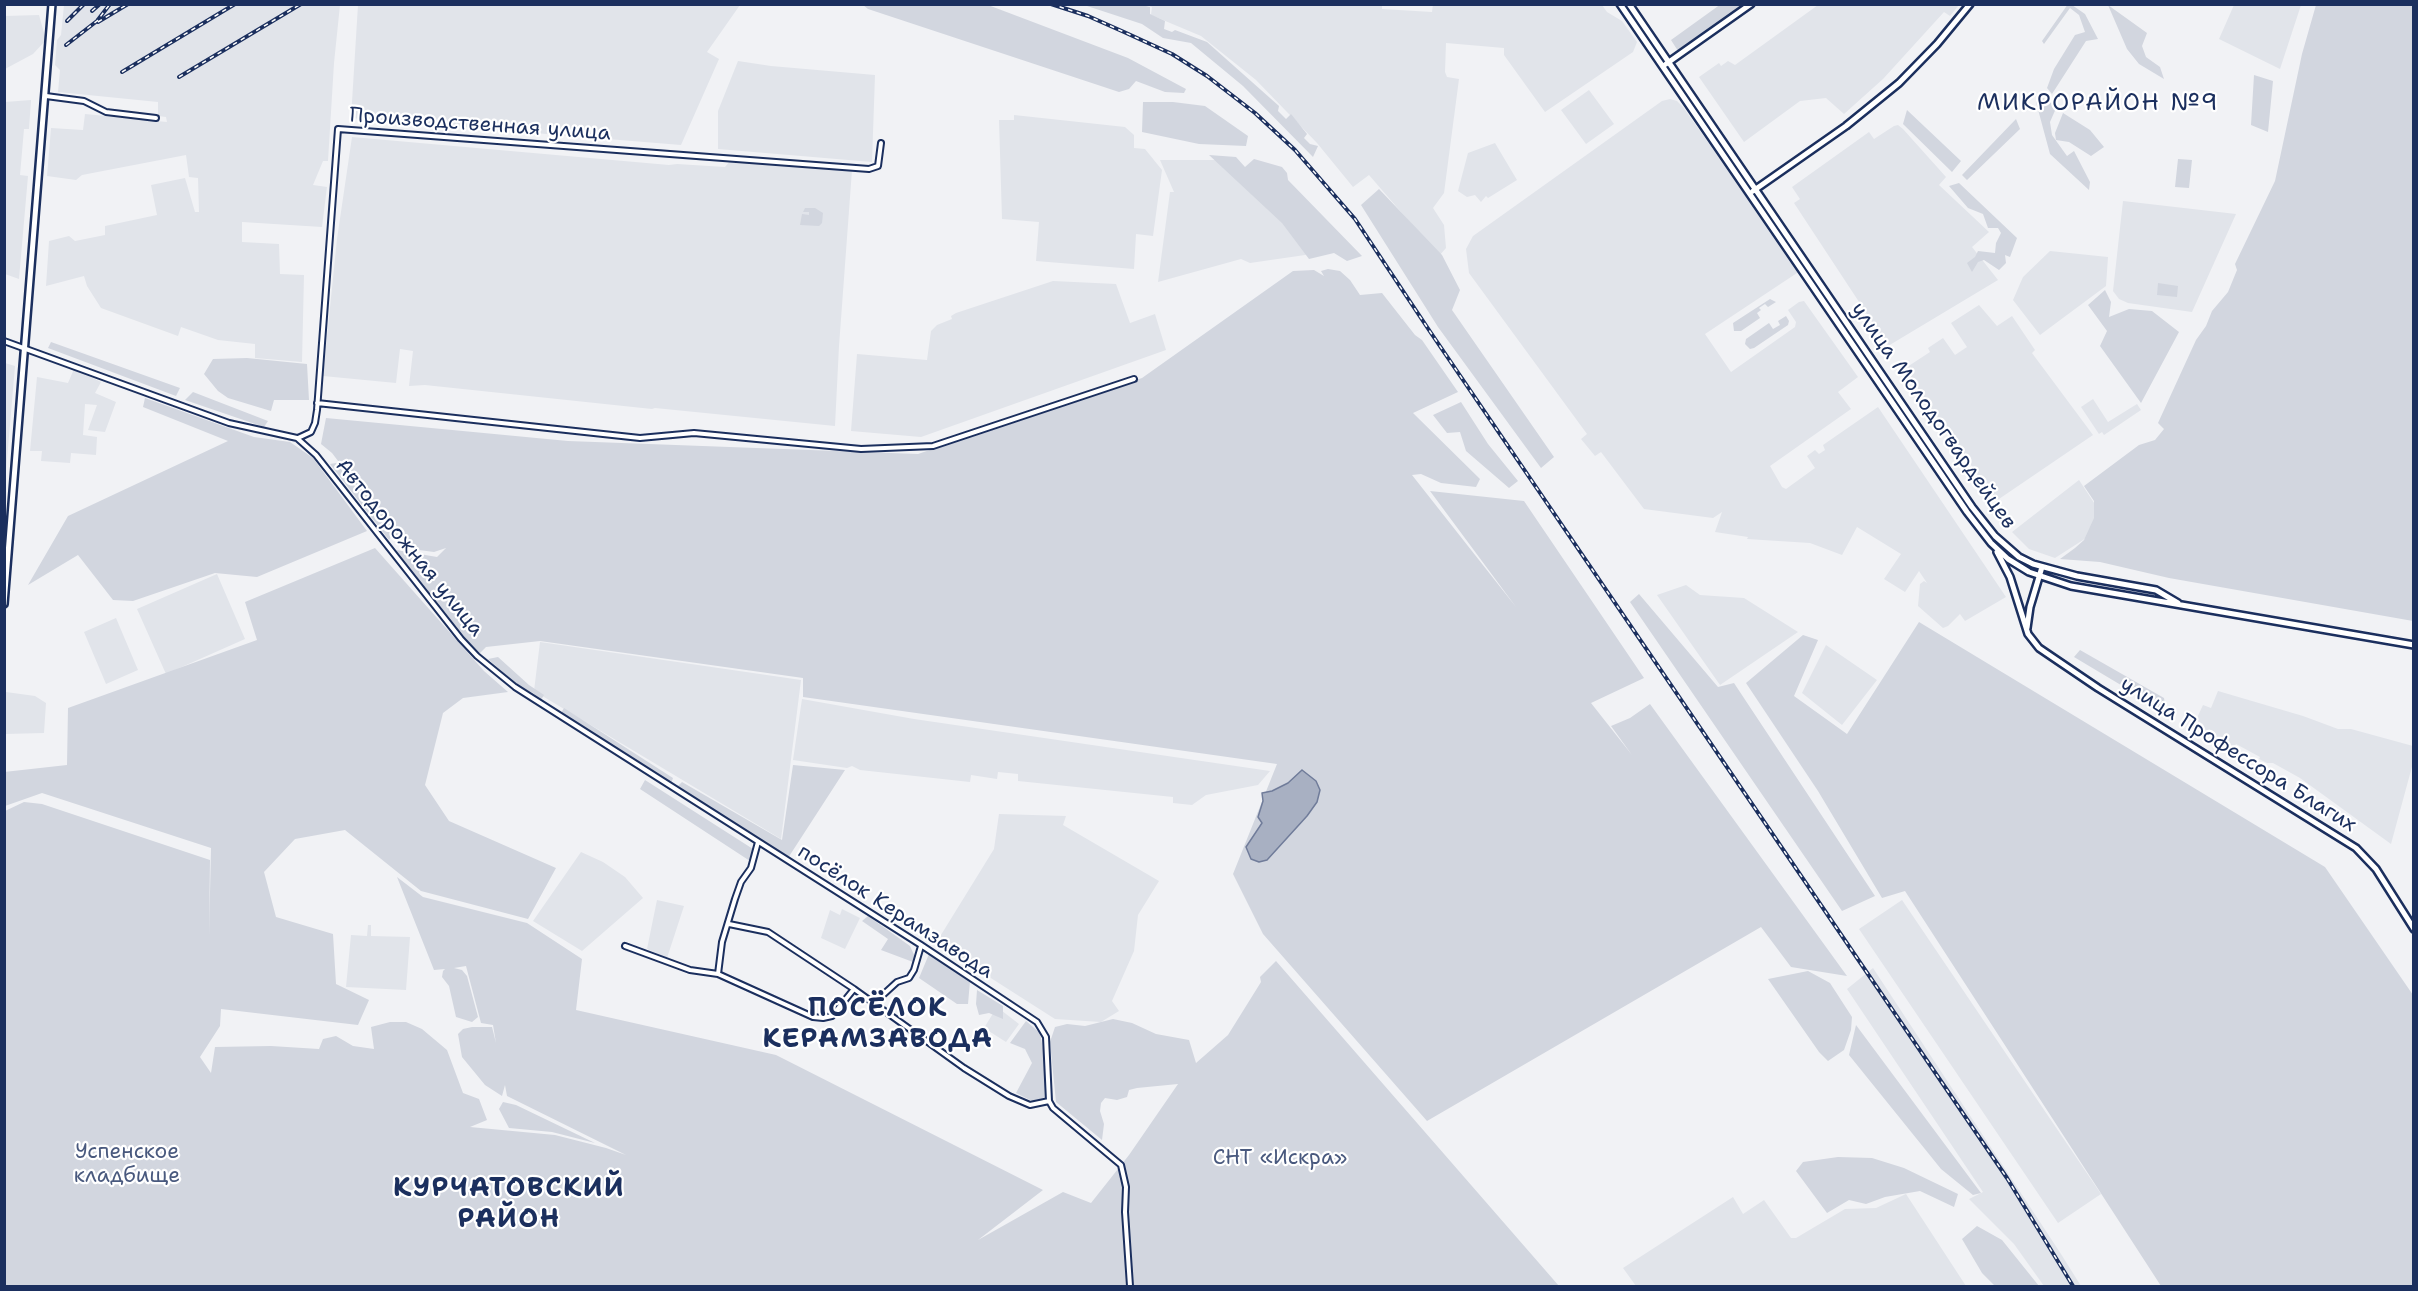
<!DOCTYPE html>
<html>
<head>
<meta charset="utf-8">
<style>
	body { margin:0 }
	#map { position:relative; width:2418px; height:1291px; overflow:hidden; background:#f1f2f5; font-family:"Shantell Sans",sans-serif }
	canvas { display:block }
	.frame { position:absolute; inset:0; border:6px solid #1b2f5e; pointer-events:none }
</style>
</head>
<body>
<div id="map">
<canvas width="2418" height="1291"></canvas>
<div class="frame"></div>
</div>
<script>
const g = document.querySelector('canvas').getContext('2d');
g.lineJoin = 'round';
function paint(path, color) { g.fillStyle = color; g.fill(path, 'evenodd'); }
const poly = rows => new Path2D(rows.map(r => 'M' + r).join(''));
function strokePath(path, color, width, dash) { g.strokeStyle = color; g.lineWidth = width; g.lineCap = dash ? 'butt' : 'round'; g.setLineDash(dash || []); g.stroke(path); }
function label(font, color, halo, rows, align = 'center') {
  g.font = font + ' "Shantell Sans",sans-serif'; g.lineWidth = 4.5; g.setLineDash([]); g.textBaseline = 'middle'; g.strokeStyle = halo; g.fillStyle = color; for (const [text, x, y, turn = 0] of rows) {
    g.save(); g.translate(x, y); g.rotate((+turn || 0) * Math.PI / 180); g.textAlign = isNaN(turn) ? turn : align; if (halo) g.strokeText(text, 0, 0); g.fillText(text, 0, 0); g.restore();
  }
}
const built = poly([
	[1382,4,1382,9,1432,12,1433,4,1602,5,1607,12,1622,21,1637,42,1633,52,1545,112,1504,55,1504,48,1446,43,1445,72,1447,77,1459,79,1444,193,1433,208,1444,225,1446,248,1439,256,1369,175,1353,187,1317,143,1256,80,1201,36,1151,15,1152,7,1146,5],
	[64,5,340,5,334,63,328,161,323,161,313,185,327,187,322,227,242,222,242,242,279,244,280,274,304,275,302,362,255,358,255,344,218,340,181,327,178,336,101,308,87,286,84,276,46,286,49,241,69,236,75,241,105,235,105,226,157,215,151,185,185,178,195,212,199,212,198,178,189,177,186,155,82,175,76,180,47,176,51,128,83,130,85,114,167,122,166,117,158,116,158,102,58,92,60,70,55,65,57,40,61,35],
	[358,5,358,4,740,5,707,52,719,59,681,145,351,118],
	[1818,5,1959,5,1950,16,1944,12,1883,79,1844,114,1826,98,1800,101,1744,142,1699,77,1719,63,1721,66,1728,61,1735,65],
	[2234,5,2301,5,2280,69,2219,39],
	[39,15,46,40,33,54,5,69,5,16],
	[738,61,771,66,875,75,872,162,718,149,718,111],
	[1589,90,1614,124,1586,144,1561,110],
	[1670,99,1677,101,1683,107,1800,271,1705,334,1731,372,1795,327,1796,322,1788,310,1799,302,1804,301,1858,377,1838,392,1851,409,1770,466,1782,487,1786,489,1815,468,1807,456,1815,450,1819,454,1825,450,1823,445,1878,407,2006,597,1965,621,1960,614,1948,626,1943,628,1918,606,1920,584,1924,581,1927,583,1919,571,1905,592,1884,579,1901,554,1857,527,1842,555,1810,543,1747,539,1748,537,1715,532,1722,512,1713,518,1644,509,1601,452,1595,456,1581,439,1587,434,1469,273,1466,249,1473,236,1662,101],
	[31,100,29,129,24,129,20,175,28,176,19,279,5,274,5,102],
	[1014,115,1125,127,1134,135,1134,148,1145,149,1162,170,1153,236,1136,234,1134,269,1036,261,1039,222,1002,219,999,120,1014,120],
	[1898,125,1903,129,1946,177,1939,185,1989,232,1972,247,1998,280,1888,346,1794,203,1800,199,1792,187,1869,132,1874,139,1894,126],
	[352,137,669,165,677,164,725,167,730,161,852,170,839,346,835,426,655,408,652,409,425,385,409,386,413,351,400,349,396,383,323,376,337,239],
	[1495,143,1517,180,1488,198,1486,196,1481,202,1475,195,1467,197,1458,191,1468,153],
	[1160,160,1227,160,1312,254,1250,263,1241,259,1158,282,1170,192,1174,192],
	[2123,201,2236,214,2192,312,2128,303,2119,299,2113,291],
	[2050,251,2108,257,2106,286,2040,335,2013,300,2023,277],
	[1053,281,1116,284,1130,323,1155,314,1166,350,921,437,851,431,857,354,927,360,931,331,937,325,952,319,951,316,956,313],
	[1979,305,1997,326,2012,316,2035,350,2032,353,2093,435,1996,501,1904,369,1930,352,1928,348,1943,338,1955,355,1967,347,1951,323],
	[5,363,15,366,5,483,4,363],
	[74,369,101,382,95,393,116,402,105,432,88,430,97,405,85,404,83,435,97,437,96,455,71,453,70,463,41,461,42,451,30,451,37,377,68,383],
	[2093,399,2108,422,2137,404,2141,410,2104,435,2102,432,2099,434,2081,407],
	[2079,480,2108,524,2055,558,2029,549,2012,532],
	[217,574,245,639,166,674,137,609],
	[1686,585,1700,595,1744,598,1798,632,1720,685,1657,595],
	[116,618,138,670,106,684,84,632],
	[540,642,801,680,781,839,534,691],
	[1826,645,1877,680,1842,725,1802,693],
	[2218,691,2303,716,2338,729,2351,729,2413,746,2413,763,2391,844,2300,778,2273,763,2267,763,2259,759,2260,757,2236,744,2234,747,2225,742,2227,740,2225,739,2223,741,2213,736,2214,733,2209,731,2208,733,2204,731,2203,724,2196,720,2203,705,2211,708],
	[6,692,35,696,46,703,44,733,5,734],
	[802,699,914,719,1270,771,1258,785,1206,795,1192,805,1173,803,1173,797,1018,781,1018,774,998,772,997,779,971,775,970,782,860,770,852,766,847,768,793,760],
	[999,814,1066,816,1063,825,1159,881,1138,915,1134,951,1112,1001,1119,1011,1101,1022,1055,1019,936,943,994,849],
	[581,852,603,862,625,877,643,898,582,951,533,921],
	[657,900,684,906,667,958,647,949],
	[1902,900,2101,1194,2058,1223,1859,929],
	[842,909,860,918,845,949,821,938,830,910,840,915],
	[368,925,371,925,371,936,410,937,406,990,346,987,351,935,367,936],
	[1873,968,2061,1254,2081,1286,2044,1286,2014,1244,1969,1199,1983,1192,1847,989],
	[997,1007,1019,1024,1006,1042,984,1028],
	[1906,1194,1966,1286,1636,1286,1623,1268,1733,1197,1743,1214,1764,1200,1791,1238,1796,1238,1845,1209,1876,1208]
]);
const green = poly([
	[1721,4,1742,5,1678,51,1671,40],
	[2068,4,2072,5,2085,14,2098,39,2086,41,2052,94,2047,88,2054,69,2075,35,2085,32,2079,15,2070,8,2044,44,2042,41],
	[863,5,988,5,1128,58,1186,89,1184,93,1165,92,1136,81,1129,89,1119,92,868,9],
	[1084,5,1142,5,1150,7,1150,14,1165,21,1164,29,1172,32,1175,30,1207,42,1279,106,1278,111,1286,119,1291,114,1307,134,1304,138,1310,144,1318,146,1313,157,1243,86,1191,43,1163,38,1142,24],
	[2108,5,2147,33,2142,46,2146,57,2160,67,2164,79,2139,64,2127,49],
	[2316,5,2413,5,2413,621,2169,578,2100,562,2060,559,2075,548,2084,540,2094,518,2094,501,2084,486,2139,445,2155,440,2164,429,2158,423,2196,340,2206,326,2212,311,2228,292,2237,270,2235,264,2275,181,2302,54],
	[2254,75,2273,81,2268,132,2251,125],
	[2041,97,2057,106,2050,122,2052,135,2067,156,2074,151,2090,182,2089,190,2050,154,2036,102],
	[1143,102,1173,102,1205,106,1248,136,1246,146,1199,144,1142,132],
	[1907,110,1961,161,1952,172,1903,124],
	[2063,113,2090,130,2104,147,2091,156,2069,142,2056,140,2055,133],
	[2016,119,2020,129,1967,180,1962,175],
	[1209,155,1236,157,1245,167,1254,159,1282,167,1287,173,1288,180,1362,256,1347,261,1334,253,1309,259,1282,223],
	[2178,159,2192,160,2189,188,2175,187],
	[1959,183,2017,238,2010,257,2005,255,2006,263,1999,270,1984,260,1978,262,1972,272,1967,263,1975,257,1978,251,1995,253,1996,243,2001,233,1998,228,1988,228,1983,214,1968,208,1949,186],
	[1379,189,1442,255,1460,290,1452,310,1554,457,1541,468,1438,327,1361,205],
	[805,208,815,208,823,213,822,223,819,226,800,225,802,214,809,215,809,212,803,212],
	[1328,269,1340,271,1350,280,1360,295,1382,293,1415,335,1422,340,1458,392,1413,413,1480,479,1476,487,1441,483,1421,474,1412,475,1516,607,1430,491,1524,501,1644,678,1591,703,1632,755,1611,726,1630,718,1650,704,1847,976,1791,967,1761,927,1427,1121,1263,934,1233,874,1277,764,803,697,803,678,540,641,486,647,480,653,465,638,396,550,437,557,446,548,434,552,404,548,393,534,389,540,330,464,336,463,391,531,332,453,321,444,326,418,568,441,918,454,1142,378,1293,271,1314,270,1324,276,1321,271],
	[2158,283,2178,286,2177,297,2157,295],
	[2105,290,2111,302,2109,317,2129,309,2152,311,2179,332,2141,403,2100,346,2107,331,2088,305],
	[1770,299,1776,302,1768,307,1765,304,1759,308,1761,310,1757,313,1760,318,1741,331,1734,331,1733,323],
	[1786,316,1789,321,1788,325,1754,348,1750,349,1745,344,1746,339,1769,323,1773,329,1780,325,1778,321],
	[51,342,180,388,176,396,48,348],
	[247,358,307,364,309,400,274,400,271,411,228,398,218,391,204,374,213,359],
	[193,392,268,421,264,427,185,400],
	[145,398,254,437,290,442,313,458,367,531,257,577,215,573,133,601,113,600,78,555,28,585,68,516,228,441,143,407],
	[1461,402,1488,444,1518,481,1509,488,1466,451,1460,432,1447,433,1433,415],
	[375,548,484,671,508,692,463,698,443,713,425,785,449,821,556,868,528,919,421,891,345,830,295,839,264,872,276,917,333,934,336,984,369,1000,358,1025,221,1009,220,1026,200,1057,211,1073,215,1047,271,1046,319,1049,323,1039,336,1036,353,1046,374,1049,371,1027,390,1022,406,1022,422,1029,447,1050,463,1093,479,1099,487,1120,470,1127,555,1135,606,1148,626,1155,507,1096,505,1085,502,1096,485,1085,462,1057,458,1034,463,1029,472,1027,492,1027,496,1043,493,1025,481,1023,466,966,454,968,462,970,467,976,478,1017,472,1022,456,1017,449,986,442,977,443,971,445,969,434,970,397,877,423,897,527,923,582,959,576,1010,776,1055,1043,1190,978,1240,1063,1192,1091,1203,1129,1155,1178,1084,1137,1088,1129,1090,1127,1097,1117,1100,1105,1098,1101,1103,1100,1111,1104,1124,1102,1140,1056,1102,1050,1042,1055,1027,1067,1024,1085,1026,1113,1019,1132,1023,1156,1034,1189,1040,1196,1063,1228,1035,1261,982,1260,977,1276,961,1559,1286,5,1286,5,811,24,802,42,804,210,860,209,936,211,848,42,793,5,806,4,772,67,765,68,708,257,640,245,602],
	[1639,594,1718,687,1734,683,1875,896,1842,911,1630,602],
	[1919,622,2325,867,2413,995,2413,1286,2161,1286,1905,891,1882,898,1818,791,1746,683,1803,635,1818,640,1794,696,1847,734],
	[2080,650,2164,698,2166,712,2074,657],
	[498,657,529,685,544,695,541,700,533,693,517,685,488,659],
	[564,708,673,778,671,784,561,713],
	[793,765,845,770,788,858,678,786,682,782,782,840],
	[645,780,753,849,750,861,640,789],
	[868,916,910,946,915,957,913,962,881,950,888,939,862,921],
	[929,954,970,981,968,1004,957,1004,919,978],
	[1808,971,1830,983,1852,1017,1851,1030,1844,1050,1828,1061,1819,1052,1768,979],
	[977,990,1003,1006,1003,1019,989,1013,979,1015,976,1004],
	[1026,1021,1040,1033,1044,1054,1046,1097,1032,1101,1016,1093,1032,1063,1025,1049,1010,1043],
	[1856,1025,1981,1193,1973,1195,1941,1169,1849,1055],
	[503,1102,516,1105,595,1143,552,1132,509,1128,499,1109],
	[1838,1157,1872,1158,1904,1168,1958,1194,1954,1207,1920,1191,1885,1197,1866,1204,1849,1200,1827,1213,1796,1171,1803,1162],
	[1977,1226,2002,1240,2039,1286,1995,1286,1982,1273,1962,1239]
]);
const water = poly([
	[1302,770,1316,781,1320,790,1317,802,1307,816,1267,860,1259,862,1251,859,1246,847,1262,823,1258,817,1263,801,1262,793,1272,791,1288,783,1302,770]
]);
const street = poly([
	[46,96,84,101,106,112,156,118],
	[4,341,229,423,297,438,316,455,461,639,477,656,515,687,921,945,1037,1022,1046,1037,1049,1101,1053,1108,1121,1165,1126,1187,1125,1212,1130,1286],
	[317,403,640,438,694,433,861,449,933,446,1134,379],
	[298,438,311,432,315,423,317,410,338,129,869,169,878,166,881,143],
	[729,924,768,932,854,989,964,1068,1009,1096,1030,1105,1049,1101],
	[625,946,690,970,718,974,813,1017,823,1018,832,1016,854,989],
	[718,974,722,942,735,899,741,882,751,868,758,842],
	[873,1004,897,982,909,978,914,970,921,946]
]);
const secondary = poly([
	[1620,4,1967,512,1991,543,2008,559,2029,572,2071,586,2414,645],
	[1629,4,1972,507,1995,536,2019,557,2033,564,2077,576,2156,590,2178,603],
	[1666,64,1751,4],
	[1753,191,1846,126,1899,83,1937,44,1970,4],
	[1997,552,2010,577,2028,634,2039,648,2098,688,2356,848,2376,869,2414,929],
	[4,604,52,4],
	[2027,628,2030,607,2042,567]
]);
const rail = poly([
	[1051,4,1088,16,1124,32,1172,54,1207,76,1255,113,1295,150,1355,219,1431,333,2007,1178,2073,1286],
	[92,11,100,4],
	[67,21,84,4],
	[98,22,128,4],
	[66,45,97,21,110,4],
	[122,72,235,4],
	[179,77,301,4]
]);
const streetNames = [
	["Производственная улица",480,125,4],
	["улица Молодогвардейцев",1933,416,55],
	["Автодорожная улица",409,548,51],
	["улица Профессора Благих",2238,755,32],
	["посёлок Керамзавода",895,912,33]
];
const parkNames = [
	["Успенское",127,1153],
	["кладбище",127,1177],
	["СНТ «Искра»",1280,1159]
];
const quarterNames = [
	["МИКРОРАЙОН №9",2098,104]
];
const districtNames = [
	["ПОСЁЛОК",878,1009],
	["КЕРАМЗАВОДА",878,1040],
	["КУРЧАТОВСКИЙ",509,1189],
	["РАЙОН",509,1220]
];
paint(built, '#e1e4ea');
paint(green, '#d2d6df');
paint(water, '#a8b0c2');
strokePath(water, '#707c9a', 1.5);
strokePath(street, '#1b2f5e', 8);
strokePath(secondary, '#1b2f5e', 10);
strokePath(street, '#fff', 4);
strokePath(secondary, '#fff', 5);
strokePath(rail, '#1b2f5e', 4);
strokePath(rail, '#fff', 1.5, [4.5]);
label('21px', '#1b2f5e', '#fff', streetNames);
label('21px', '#49597e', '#fff', parkNames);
g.letterSpacing = '1.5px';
label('24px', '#1b2f5e', '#fff', quarterNames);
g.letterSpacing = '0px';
g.letterSpacing = '1.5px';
label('bold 27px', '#1b2f5e', '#fff', districtNames);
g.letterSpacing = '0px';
</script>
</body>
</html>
